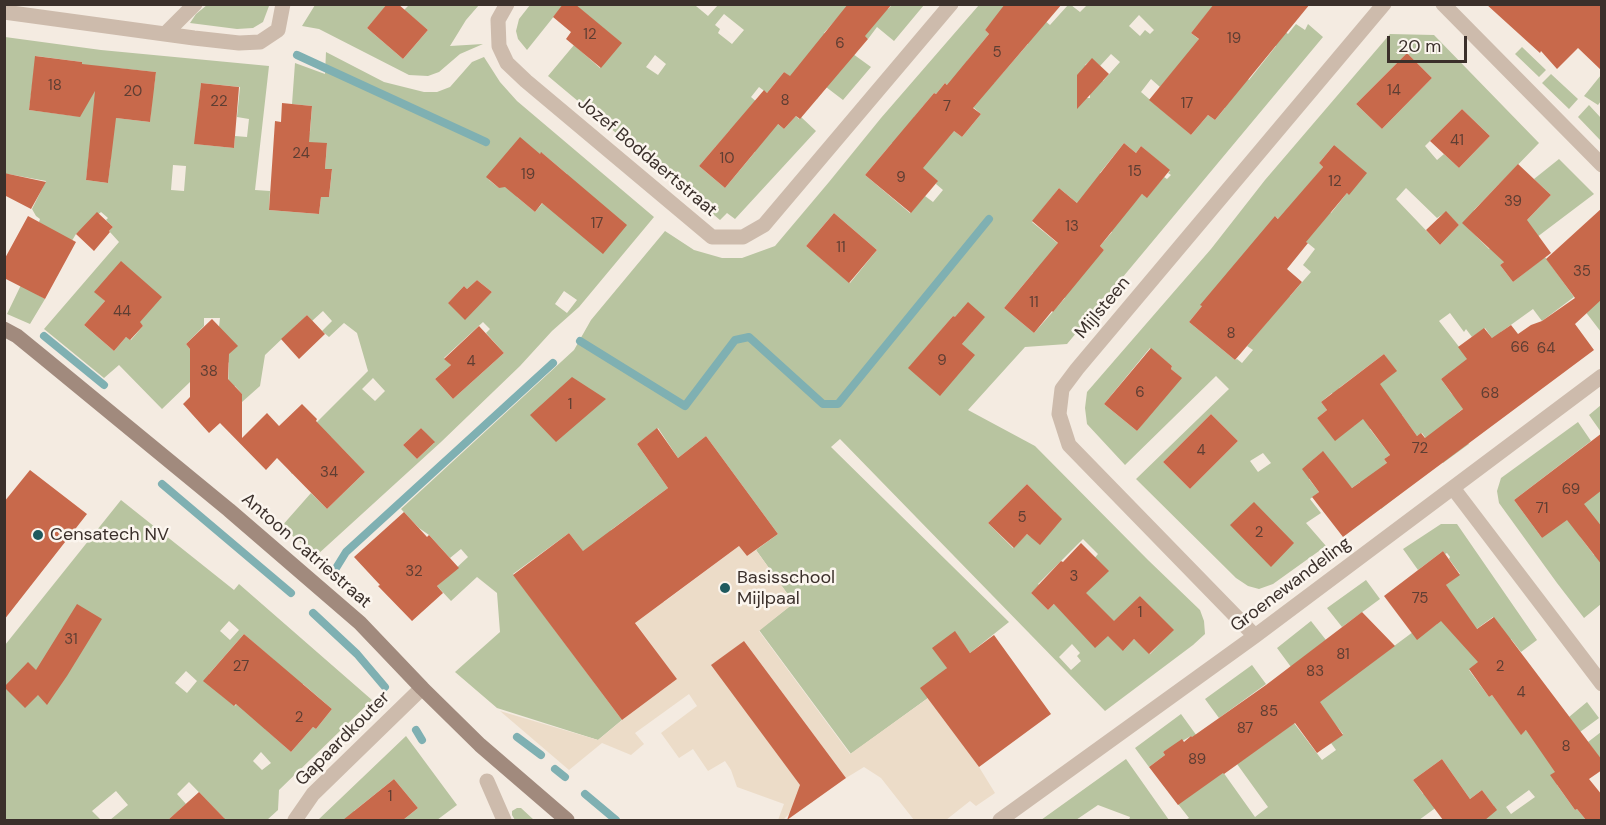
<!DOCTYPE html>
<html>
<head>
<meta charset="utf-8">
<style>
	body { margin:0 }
	#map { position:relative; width:1606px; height:825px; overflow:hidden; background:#f4ebe1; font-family:"DM Sans",sans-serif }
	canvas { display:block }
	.frame { position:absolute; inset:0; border:6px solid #3b302b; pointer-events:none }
	.scale { position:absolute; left:1387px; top:36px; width:80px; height:27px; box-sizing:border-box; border:3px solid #3b302b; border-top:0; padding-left:8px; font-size:18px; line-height:21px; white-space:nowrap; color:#3b302b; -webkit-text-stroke:4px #fbf5ee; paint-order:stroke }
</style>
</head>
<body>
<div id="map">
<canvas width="1606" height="825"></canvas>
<div class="frame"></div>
<div class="scale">20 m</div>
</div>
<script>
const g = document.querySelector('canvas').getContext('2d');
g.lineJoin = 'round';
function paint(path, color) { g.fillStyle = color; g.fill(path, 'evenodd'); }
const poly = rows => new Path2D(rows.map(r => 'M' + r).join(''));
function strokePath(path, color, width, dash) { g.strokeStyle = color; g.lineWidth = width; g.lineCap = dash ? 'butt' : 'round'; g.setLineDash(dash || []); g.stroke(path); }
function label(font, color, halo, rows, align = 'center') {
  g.font = font + ' "DM Sans",sans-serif'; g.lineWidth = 5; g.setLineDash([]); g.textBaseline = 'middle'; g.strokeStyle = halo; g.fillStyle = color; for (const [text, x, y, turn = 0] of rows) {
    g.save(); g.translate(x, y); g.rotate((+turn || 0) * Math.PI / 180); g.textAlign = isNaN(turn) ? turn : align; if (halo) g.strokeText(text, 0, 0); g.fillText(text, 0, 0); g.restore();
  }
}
const green = poly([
	[883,4,888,9,892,5,924,5,894,41,877,27,868,39,840,15,824,33,871,67,843,100,826,87,817,99,784,72,767,93,759,87,751,97,758,103,756,106,784,129,796,116,799,119,801,117,816,131,735,219,727,213,720,220,548,76,574,45,600,68,620,42,575,5,697,5,696,6,708,16,718,5],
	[724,14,744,30,732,44,718,33,720,29,715,25],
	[655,55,666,64,658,75,646,67],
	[730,130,755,152,725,188,699,166],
	[207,5,268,4,269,6,263,22,253,28,237,29,190,23,196,14],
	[315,5,387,5,367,28,403,59,428,30,404,10,409,5,479,5,466,20,450,46,483,44,460,54,439,72,428,76,409,75,319,29,302,26],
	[530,5,563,5,527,50,518,39,516,31,519,19],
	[979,5,1026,5,1050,25,1068,5,1071,5,1080,12,1087,5,1214,5,1191,33,1249,80,1276,46,1226,5,1254,5,1288,34,1296,24,1305,30,1308,24,1323,37,1067,344,1025,347,968,410,1035,446,1148,560,1200,610,1204,621,1205,634,1193,645,1105,711,840,439,831,447,1009,622,970,653,955,632,947,668,928,698,851,754,759,630,794,603,756,550,778,534,706,436,678,458,658,428,637,444,668,488,611,530,599,572,569,533,513,574,622,720,598,740,497,708,455,672,500,632,497,593,477,577,451,601,437,586,468,557,461,549,450,558,429,535,419,528,401,509,574,350,591,320,665,231,694,250,722,258,742,258,775,246,829,182,881,118],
	[1139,15,1154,30,1150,34,1145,30,1140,36,1129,26],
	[995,18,1028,44,994,83,967,61,989,34,985,30],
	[1111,54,1120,62,1103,81,1085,65,1092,59,1100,66],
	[1177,67,1225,108,1215,120,1208,115,1191,135,1141,92,1151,79,1160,87],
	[945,83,981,114,962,137,954,131,914,117,934,93,936,94],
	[1077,83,1090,83,1090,98,1077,98],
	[892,143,937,181,936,184,943,190,933,202,925,196,910,213,865,175],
	[1124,143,1136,153,1141,146,1170,171,1168,173,1171,175,1167,179,1164,177,1147,197,1142,194,1135,202,1100,173],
	[1059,188,1112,232,1100,246,1104,250,1084,265,1032,222],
	[834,213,877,250,850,283,806,246],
	[1033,273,1065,298,1034,333,1004,308],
	[953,316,972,332,962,344,909,368],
	[1027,484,1055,512,1031,537,1027,534,1013,548,988,523],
	[1083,539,1098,554,1065,594,1048,610,1031,593,1039,585,1038,584],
	[1140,596,1173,630,1150,654,1134,639,1123,651],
	[1072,644,1080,653,1077,656,1081,661,1071,670,1059,657],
	[1390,34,1434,35,1539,143,1474,210,1470,230,1489,249,1528,219,1551,195,1534,179,1559,159,1594,194,1500,265,1513,282,1545,257,1574,297,1542,321,1533,309,1501,332,1512,367,1485,328,1472,337,1466,329,1464,332,1450,313,1439,321,1491,388,1448,374,1441,379,1451,393,1465,407,1450,419,1469,444,1443,463,1422,433,1417,436,1402,415,1382,418,1370,429,1390,455,1384,459,1406,489,1381,509,1360,482,1352,488,1322,452,1314,459,1322,469,1309,479,1319,492,1310,499,1321,513,1306,523,1326,546,1273,584,1259,589,1248,586,1236,578,1136,479,1229,389,1216,376,1125,465,1087,424,1085,408,1087,392,1211,249,1265,180],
	[1407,53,1432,78,1382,129,1356,104],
	[1462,109,1490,136,1459,168,1444,154,1437,160,1425,146],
	[1334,145,1349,194,1347,193,1331,213,1304,190,1323,167,1319,163],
	[1406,188,1437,218,1446,212,1459,225,1440,245,1396,199],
	[1275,216,1315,249,1303,265,1311,272,1290,296],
	[1202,306,1268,321,1247,346,1253,350,1242,363,1237,359,1235,360,1189,322],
	[1150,348,1172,366,1171,369,1179,376,1137,431,1104,404],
	[1384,354,1396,371,1344,395,1339,388],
	[1332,393,1355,425,1331,435,1317,418,1327,410,1321,402],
	[1211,414,1238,441,1190,489,1163,462],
	[1263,453,1271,463,1258,472,1250,461],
	[5,37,101,50,269,66,255,190,270,191,269,210,319,214,321,197,329,197,332,170,325,169,327,144,298,142,310,132,312,106,292,104,295,63,325,74,326,52,384,82,424,92,437,92,450,87,472,62,484,57,500,82,517,101,654,217,579,307,552,331,520,366,441,442,317,555,281,527,311,493,327,509,365,472,331,437,292,474,281,458,368,371,357,333,344,323,329,337,322,331,332,321,323,311,312,321,307,315,265,355,260,386,242,402,242,394,235,386,228,386,229,363,225,358,219,327,220,318,204,318,204,326,186,344,195,355,190,382,162,409,119,365,104,378,44,329,119,242,109,231,113,227,106,220,108,218,101,212,76,234,67,249,39,222,40,219,36,216,32,209,46,181,8,174,5,180],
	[36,56,82,62,75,116,29,110],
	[117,68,156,72,154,87,153,87,150,122,108,117,114,97],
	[201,83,240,87,237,117,249,119,247,137,235,136,234,148,195,144],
	[542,153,567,174,535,212,517,197,508,181,499,188,489,180,488,176],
	[89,154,111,157,108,183,86,180],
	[173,165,186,166,184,191,171,190],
	[477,280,492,292,482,302,473,294,448,303,464,286,467,289],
	[564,291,577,300,567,313,555,304],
	[95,292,143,326,131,340,126,337,114,351,84,325,105,301],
	[483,322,490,329,486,333,504,353,453,399,435,379,451,365,444,358],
	[373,378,385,391,375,401,362,389],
	[421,428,434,443,417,459,403,445],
	[1522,47,1546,70,1539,77,1515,54],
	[1551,74,1578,99,1569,109,1542,83],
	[1601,75,1601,101,1598,105,1584,96],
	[1589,105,1601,118,1601,141,1578,117],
	[21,285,45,299,30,324,7,314],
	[1601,299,1601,332,1578,302],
	[1601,405,1601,432,1589,415],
	[1578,422,1591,441,1514,500,1542,538,1568,505,1581,538,1594,555,1601,549,1601,604,1584,618,1557,583,1499,503,1497,491,1501,478],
	[1601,490,1601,533,1578,497],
	[121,500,234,590,239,584,372,700,279,790,278,810,267,820,222,820,224,818,189,782,177,794,186,804,168,820,110,820,128,805,116,791,92,811,101,820,5,820,5,645],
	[229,621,239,630,230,640,220,631],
	[244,634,274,660,235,706,221,695,209,674],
	[186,671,197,681,187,693,175,683],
	[303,684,332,709,316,729,313,727,291,752,265,729],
	[261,752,271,763,262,770,253,761],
	[1441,524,1457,524,1537,640,1521,652,1511,639,1469,670,1489,697,1492,695,1521,734,1533,725,1561,763,1557,785,1575,810,1577,809,1586,820,1484,820,1494,806,1482,790,1470,799,1442,759,1413,780,1423,794,1434,786,1445,801,1419,820,1185,820,1189,818,1178,804,1223,772,1255,817,1268,807,1237,764,1294,723,1322,760,1336,750,1331,743,1343,734,1311,694,1370,664,1421,626,1426,632,1437,624,1436,622,1446,585,1460,574,1449,559,1450,557,1447,553,1445,554,1443,551,1418,570,1403,549],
	[1493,617,1502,628,1467,636],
	[1529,790,1535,797,1511,814,1506,807],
	[1366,580,1380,599,1342,627,1327,608],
	[1311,621,1326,640,1291,667,1277,648],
	[1252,665,1266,684,1219,718,1205,699],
	[1587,702,1599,718,1580,732,1569,717],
	[1181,714,1202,743,1198,746,1191,736,1163,752,1165,755,1149,767,1135,748],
	[1601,732,1601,760,1588,742],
	[406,736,457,805,437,820,403,820,418,808,394,779,354,811,362,820,318,820],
	[1126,759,1169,820,1129,820,1130,817,1098,805,1076,820,1041,820],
	[517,808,521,808,534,820,515,820,512,815,512,811]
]);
const plaza = poly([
	[739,546,747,556,756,550,794,603,759,631,850,754,928,698,979,767,995,793,976,806,970,801,946,820,914,820,881,778,864,767,846,778,744,641,712,665,813,802,790,813,783,820,778,820,784,804,737,787,731,770,725,761,708,771,693,749,679,758,661,733,697,706,689,694,635,733,644,744,631,755,602,743,569,770,500,711,598,740,622,720,677,679,606,583,634,562,664,602]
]);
const stream = poly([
	[297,55,486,142],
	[44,336,104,385],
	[580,341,685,406,735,340,749,337,823,404,838,404,989,219],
	[162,484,291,593],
	[333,573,346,552,553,363],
	[313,613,357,654,385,687],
	[416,730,422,740],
	[517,737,541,755],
	[555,769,565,777],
	[585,794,616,820]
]);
const building = poly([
	[387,4,398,4,428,30,403,59,367,28],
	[563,4,575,4,622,43,601,68,566,39,571,32,553,17],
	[848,4,892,4,865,36,868,39,800,119,796,116,784,129,778,124,725,188,699,166,764,90,767,93,784,72,790,76],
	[1005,4,1062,4,973,108,981,114,962,137,954,131,923,168,938,181,911,213,865,175,934,93,936,94,945,83,947,85,989,34,985,30],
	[1214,4,1310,4,1215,120,1208,115,1191,135,1149,100,1199,39,1191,33],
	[1486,4,1602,4,1602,71,1578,48,1557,69,1541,51,1540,53],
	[1407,53,1432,78,1382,129,1356,104],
	[35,56,82,62,82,64,156,72,150,122,116,118,108,183,86,180,95,91,80,117,29,110],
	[1092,58,1109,74,1077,109,1077,75],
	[201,83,239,87,234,148,194,144],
	[282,103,312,106,309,142,327,143,325,169,332,169,329,197,321,197,319,214,269,210,275,121,281,122],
	[1462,109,1490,136,1459,168,1430,141],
	[520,137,540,154,541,152,627,225,603,254,542,203,535,212,505,187,499,188,486,177],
	[1124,143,1136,153,1141,146,1170,170,1147,198,1142,194,1100,246,1104,250,1053,312,1052,311,1034,333,1004,308,1058,243,1032,221,1059,188,1077,203],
	[1334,145,1367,173,1349,195,1347,193,1306,242,1308,243,1287,269,1302,282,1235,360,1189,322,1202,306,1200,305,1275,216,1278,219,1323,167,1319,163],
	[1518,164,1551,195,1527,220,1551,253,1513,282,1500,265,1504,262,1462,223],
	[4,173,46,182,31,209,4,195],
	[1602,208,1602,299,1575,324,1594,350,1343,537,1312,497,1319,492,1302,469,1323,451,1352,488,1387,463,1384,459,1390,455,1363,419,1335,441,1317,418,1327,410,1321,402,1384,354,1397,371,1380,384,1417,436,1421,433,1425,438,1463,409,1441,379,1467,359,1458,347,1484,328,1492,338,1511,325,1518,334,1531,325,1542,321,1575,298,1546,259],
	[1446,211,1459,225,1440,245,1426,230],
	[97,212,113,227,109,231,110,232,94,251,76,234],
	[834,213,877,250,849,283,806,246],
	[28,216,76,242,45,299,4,278,4,260],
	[121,261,162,297,140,322,143,326,130,340,126,337,114,351,84,325,105,301,94,292],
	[477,280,492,292,465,320,448,303,464,286,467,289],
	[968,302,985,317,962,344,975,355,940,396,908,368,953,316,955,317],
	[307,315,325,334,299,359,281,339],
	[212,319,238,346,229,354,228,379,242,394,242,438,267,413,279,426,302,404,317,419,316,421,365,472,327,509,277,458,266,470,220,423,209,433,183,404,190,397,190,349,186,344],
	[479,326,504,353,453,399,435,379,451,365,444,359],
	[1151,348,1172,366,1171,369,1182,378,1137,431,1104,404],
	[572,377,606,399,556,442,530,415],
	[1211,414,1238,441,1190,489,1163,462],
	[421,428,435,442,417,459,403,445],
	[657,428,678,458,706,436,778,534,747,556,739,546,635,623,677,679,622,720,513,575,569,533,583,551,668,488,637,444],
	[1602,433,1602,490,1584,504,1602,527,1602,565,1567,520,1542,538,1514,500],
	[30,470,87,514,4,620,4,502],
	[1027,484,1062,519,1040,545,1027,534,1014,548,988,523],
	[1254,502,1294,543,1271,567,1230,525],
	[404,512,427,537,429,535,459,568,437,586,443,593,412,621,378,586,380,585,354,557],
	[1081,543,1109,571,1086,593,1114,621,1140,596,1174,630,1149,654,1134,639,1123,651,1108,636,1095,648,1054,604,1048,610,1031,593,1061,561,1063,562],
	[1443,551,1460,575,1446,585,1477,629,1494,617,1602,760,1602,770,1589,779,1602,795,1602,820,1586,820,1577,809,1575,810,1550,775,1555,772,1526,730,1521,735,1492,695,1489,697,1469,669,1478,662,1441,621,1417,640,1384,596],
	[77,604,102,619,67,676,47,705,38,695,25,708,4,687,28,662,36,670],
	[1362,612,1395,646,1320,702,1343,735,1317,753,1295,723,1224,774,1223,773,1178,805,1149,767,1165,755,1163,752,1182,739,1184,742,1191,736,1192,737,1266,685],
	[955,631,970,653,994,635,1051,714,979,767,920,688,947,668,932,648],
	[244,634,332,709,316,729,313,727,291,752,236,704,234,706,203,681],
	[744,641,846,778,787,820,800,785,711,665],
	[1442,759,1470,799,1482,790,1497,810,1485,820,1443,820,1413,780],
	[394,779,418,808,403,820,343,820],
	[199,792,226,820,168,820]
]);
const street = poly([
	[507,4,498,20,499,46,507,63,526,81,712,237,743,237,764,225,951,4],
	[1443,4,1602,165],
	[4,12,194,38,239,43,260,42,278,30,283,4],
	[165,34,195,4],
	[1453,488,1602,684],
	[1255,636,1069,445,1059,414,1062,389,1077,369,1384,4],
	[487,781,504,820],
	[295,820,313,794,422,688],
	[1000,820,1255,636,1602,376]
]);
const secondary = poly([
	[4,329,17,336,44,358,229,510,360,623,422,688,480,745,567,820]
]);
const markers = [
	[38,535,6,"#1f5a5e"],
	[725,588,6,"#1f5a5e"]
];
const numberNames = [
	["12",590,35],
	["19",1234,39],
	["6",840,44],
	["5",997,53],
	["18",55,86],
	["14",1394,91],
	["20",133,92],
	["8",785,101],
	["22",219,102],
	["17",1187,104],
	["7",947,107],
	["41",1457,141],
	["24",301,154],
	["10",727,159],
	["15",1135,172],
	["19",528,175],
	["9",901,178],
	["12",1335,182],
	["39",1513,202],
	["17",597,224],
	["13",1072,227],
	["11",841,248],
	["35",1582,272],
	["11",1034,303],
	["44",122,312],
	["8",1231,334],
	["66",1520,348],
	["64",1546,349],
	["9",942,361],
	["4",471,362],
	["38",209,372],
	["6",1140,393],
	["68",1490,394],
	["1",570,405],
	["72",1420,449],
	["4",1201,451],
	["34",329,473],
	["69",1571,490],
	["71",1542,509],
	["5",1022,518],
	["2",1259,533],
	["32",414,572],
	["3",1074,577],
	["75",1420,599],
	["1",1140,613],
	["31",71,640],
	["81",1343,655],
	["27",241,667],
	["2",1500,667],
	["83",1315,672],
	["4",1521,693],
	["85",1269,712],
	["2",299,718],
	["87",1245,729],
	["8",1566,747],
	["89",1197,760],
	["1",390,797]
];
const streetNames = [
	["Jozef Boddaertstraat",647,157,40],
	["Mijlsteen",1103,308,-50],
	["Antoon Catriestraat",306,551,41],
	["Groenewandeling",1291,585,-37],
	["Gapaardkouter",343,739,-45]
];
const poiNames = [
	["Censatech NV",50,535],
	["Basisschool",737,578],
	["Mijlpaal",737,599]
];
paint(green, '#b8c4a0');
paint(plaza, '#ecdcc8');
strokePath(stream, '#7fb0b2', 8);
paint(building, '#c8694b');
strokePath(street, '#cdbbac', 15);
strokePath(secondary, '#a18a7d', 15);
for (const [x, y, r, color] of markers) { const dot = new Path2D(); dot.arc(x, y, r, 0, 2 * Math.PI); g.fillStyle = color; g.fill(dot); strokePath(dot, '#fbf5ee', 2); }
label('15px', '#5e3e33', null, numberNames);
label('18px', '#3b302b', '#fbf5ee', streetNames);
label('18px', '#3b302b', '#fbf5ee', poiNames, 'left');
</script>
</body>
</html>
